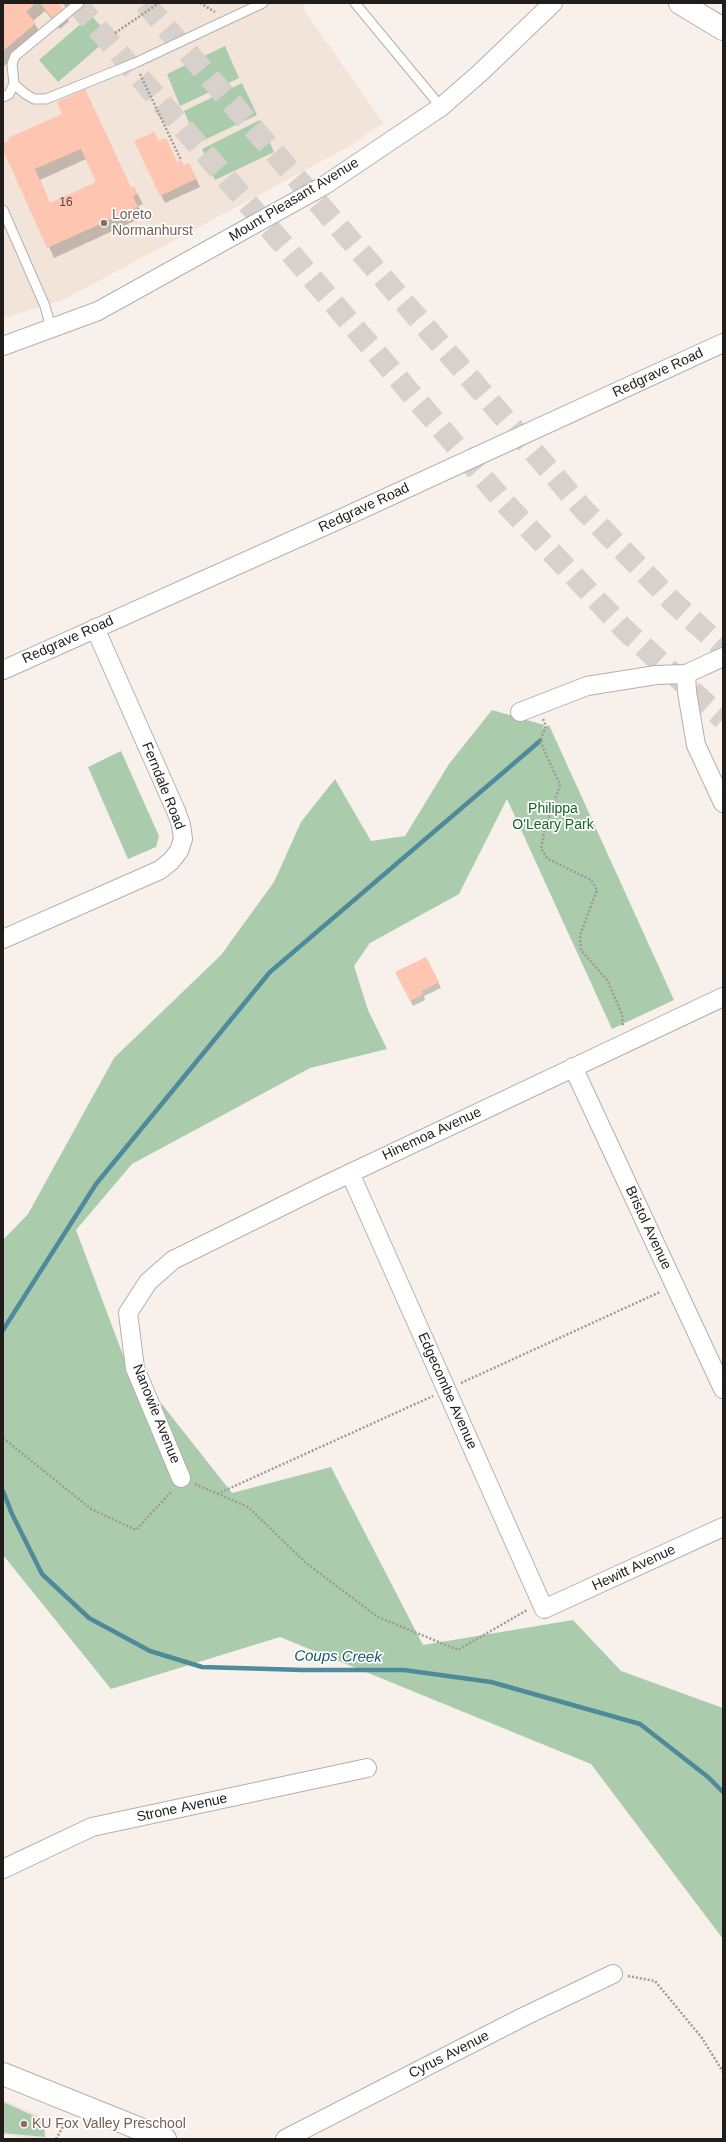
<!DOCTYPE html>
<html>
<head>
<meta charset="utf-8">
<style>
	body { margin:0 }
	#map { position:relative; width:726px; height:2142px; overflow:hidden; background:#f8f0ea; font-family:Arial,sans-serif }
	canvas { display:block }
	.frame { position:absolute; inset:0; border:4px solid #201d1b; pointer-events:none }
</style>
</head>
<body>
<div id="map">
<canvas width="726" height="2142"></canvas>
<div class="frame"></div>
</div>
<script>
const g = document.querySelector('canvas').getContext('2d');
g.lineJoin = 'round';
function paint(path, color) { g.fillStyle = color; g.fill(path, 'evenodd'); }
const poly = rows => new Path2D(rows.map(r => 'M' + r).join(''));
function strokePath(path, color, width, dash) { g.strokeStyle = color; g.lineWidth = width; g.lineCap = dash ? 'butt' : 'round'; g.setLineDash(dash || []); g.stroke(path); }
function label(font, color, halo, rows, align = 'center') {
  g.font = font + ' Arial,sans-serif'; g.lineWidth = 3.5; g.setLineDash([]); g.textBaseline = 'middle'; g.strokeStyle = halo; g.fillStyle = color; for (const [text, x, y, turn = 0] of rows) {
    g.save(); g.translate(x, y); g.rotate((+turn || 0) * Math.PI / 180); g.textAlign = isNaN(turn) ? turn : align; if (halo) g.strokeText(text, 0, 0); g.fillText(text, 0, 0); g.restore();
  }
}
const built = poly([
	[3,3,310,3,302,7,383,123,348,147,63,300,3,318],
	[3,2100,43,2117,47,2139,33,2139,3,2134]
]);
const green = poly([
	[91,15,110,37,58,82,39,60],
	[225,46,239,78,180,106,167,74],
	[242,83,257,115,198,143,184,111],
	[260,120,274,152,215,180,202,149],
	[492,710,544,725,543,728,549,725,674,1000,612,1029,507,799,459,894,370,943,354,966,368,1010,387,1049,310,1068,132,1164,76,1230,123,1355,232,1493,331,1467,423,1645,573,1620,621,1671,723,1708,723,1939,591,1764,280,1637,111,1689,3,1555,3,1240,28,1214,114,1058,221,955,274,882,301,822,335,779,371,841,405,836,449,764],
	[121,751,159,836,156,847,128,859,88,767],
	[3,2102,43,2120,45,2137,3,2133]
]);
const shadow = poly([
	[10,3,57,3,69,21,60,29,45,11,33,21,41,34,3,67,3,4],
	[62,3,92,3,75,18],
	[85,90,131,188,134,187,143,204,138,206,143,217,54,258,3,144,64,114],
	[86,159,97,182,50,204,40,180],
	[159,142,177,163,193,172,200,187,165,203,161,195],
	[429,963,441,988,424,996,425,1000,413,1006,397,973]
]);
const stream = poly([
	[3,1330,96,1184,270,972,540,741],
	[3,1491,12,1514,42,1574,89,1618,150,1651,202,1667,303,1670,404,1670,491,1682,640,1724,708,1777,723,1792]
]);
const building = poly([
	[3,3,36,3,26,12,36,23,3,51],
	[40,3,59,3,64,10,53,19],
	[85,89,131,188,134,186,138,194,133,196,138,207,47,248,3,150,3,143,10,140,8,138,62,114,57,102],
	[81,149,96,182,50,203,35,169],
	[154,132,159,141,166,138,177,162,181,160,184,165,189,163,196,179,160,196,134,141],
	[426,957,439,982,422,991,423,994,410,1001,395,972]
]);
const highwayTunnel = poly([
	[76,3,505,503,625,630,723,719],
	[145,3,584,510,675,604,723,648]
]);
const path = poly([
	[200,3,215,12],
	[115,33,159,3],
	[140,74,181,160],
	[543,719,546,726,540,741,560,785,545,828,541,849,548,859,591,880,597,890,580,935,581,950,607,980,622,1014,623,1027],
	[461,1383,660,1292],
	[3,1438,91,1509,136,1530,172,1491],
	[195,1484,248,1507,306,1563,378,1617,458,1650,527,1610],
	[217,1494,433,1396],
	[628,1976,655,1981,702,2038,723,2072],
	[56,2139,65,2123]
]);
const lane = poly([
	[79,3,15,56,12,64,14,84,24,93,34,99,46,99,135,63,263,3],
	[355,3,441,107],
	[3,97,9,94,14,84],
	[3,210,45,306,51,328]
]);
const street = poly([
	[3,346,98,311,325,185,441,107,480,73,553,3],
	[3,670,338,520,723,343],
	[686,674,687,692,696,745,723,803],
	[520,712,587,686,656,675,686,674,723,657],
	[3,939,160,870,171,861,179,851,183,839,181,825,176,811,95,628],
	[573,1067,723,1389],
	[350,1173,544,1609,723,1527],
	[181,1478,135,1368,128,1313,148,1282,173,1260,321,1187,723,997],
	[3,1869,92,1827,367,1768],
	[285,2139,523,2017,613,1974]
]);
const secondary = poly([
	[3,2074,165,2139]
]);
const highway = poly([
	[680,3,723,29]
]);
const markers = [
	[104,223,4,"#8d6e63"],
	[24,2124,4,"#8d6e63"]
];
const numberNames = [
	["16",66,203]
];
const streetNames = [
	["Mount Pleasant Avenue",294,200,-31],
	["Redgrave Road",658,373,-25],
	["Redgrave Road",364,508,-25],
	["Redgrave Road",68,640,-24],
	["Ferndale Road",163,786,68],
	["Hinemoa Avenue",432,1134,-25],
	["Bristol Avenue",648,1228,65],
	["Edgecombe Avenue",447,1391,66],
	["Nanowie Avenue",156,1414,68],
	["Hewitt Avenue",634,1568,-25],
	["Strone Avenue",182,1808,-12],
	["Cyrus Avenue",449,2055,-27]
];
const educationNames = [
	["Loreto",112,215],
	["Normanhurst",112,231],
	["KU Fox Valley Preschool",32,2124]
];
const parkNames = [
	["Philippa",553,809],
	["O'Leary Park",553,825]
];
const waterNames = [
	["Coups Creek",338,1657,1]
];
paint(built, '#f3e4d9');
paint(green, '#aaccad');
paint(shadow, '#0003');
strokePath(stream, '#4f8a9a', 4.5);
paint(building, '#fec5b1');
strokePath(highwayTunnel, '#d8d0cb', 22, [22, 11]);
strokePath(lane, '#b6afa9', 11);
strokePath(street, '#b6afa9', 20);
strokePath(secondary, '#b6afa9', 24);
strokePath(highway, '#b6afa9', 24);
strokePath(path, '#a09a95', 2.5, [2, 2]);
strokePath(lane, '#fff', 9);
strokePath(street, '#fff', 18);
strokePath(secondary, '#fff', 22);
strokePath(highway, '#fff', 22);
for (const [x, y, r, color] of markers) { const dot = new Path2D(); dot.arc(x, y, r, 0, 2 * Math.PI); g.fillStyle = color; g.fill(dot); strokePath(dot, '#fff', 1.5); }
label('12px', '#584740', null, numberNames);
label('14px', '#201d1b', '#fff', streetNames);
label('14px', '#785e54', '#fff', educationNames, 'left');
label('14px', '#156428', '#fff', parkNames);
label('italic 15px', '#155b6d', '#fff', waterNames);
</script>
</body>
</html>
